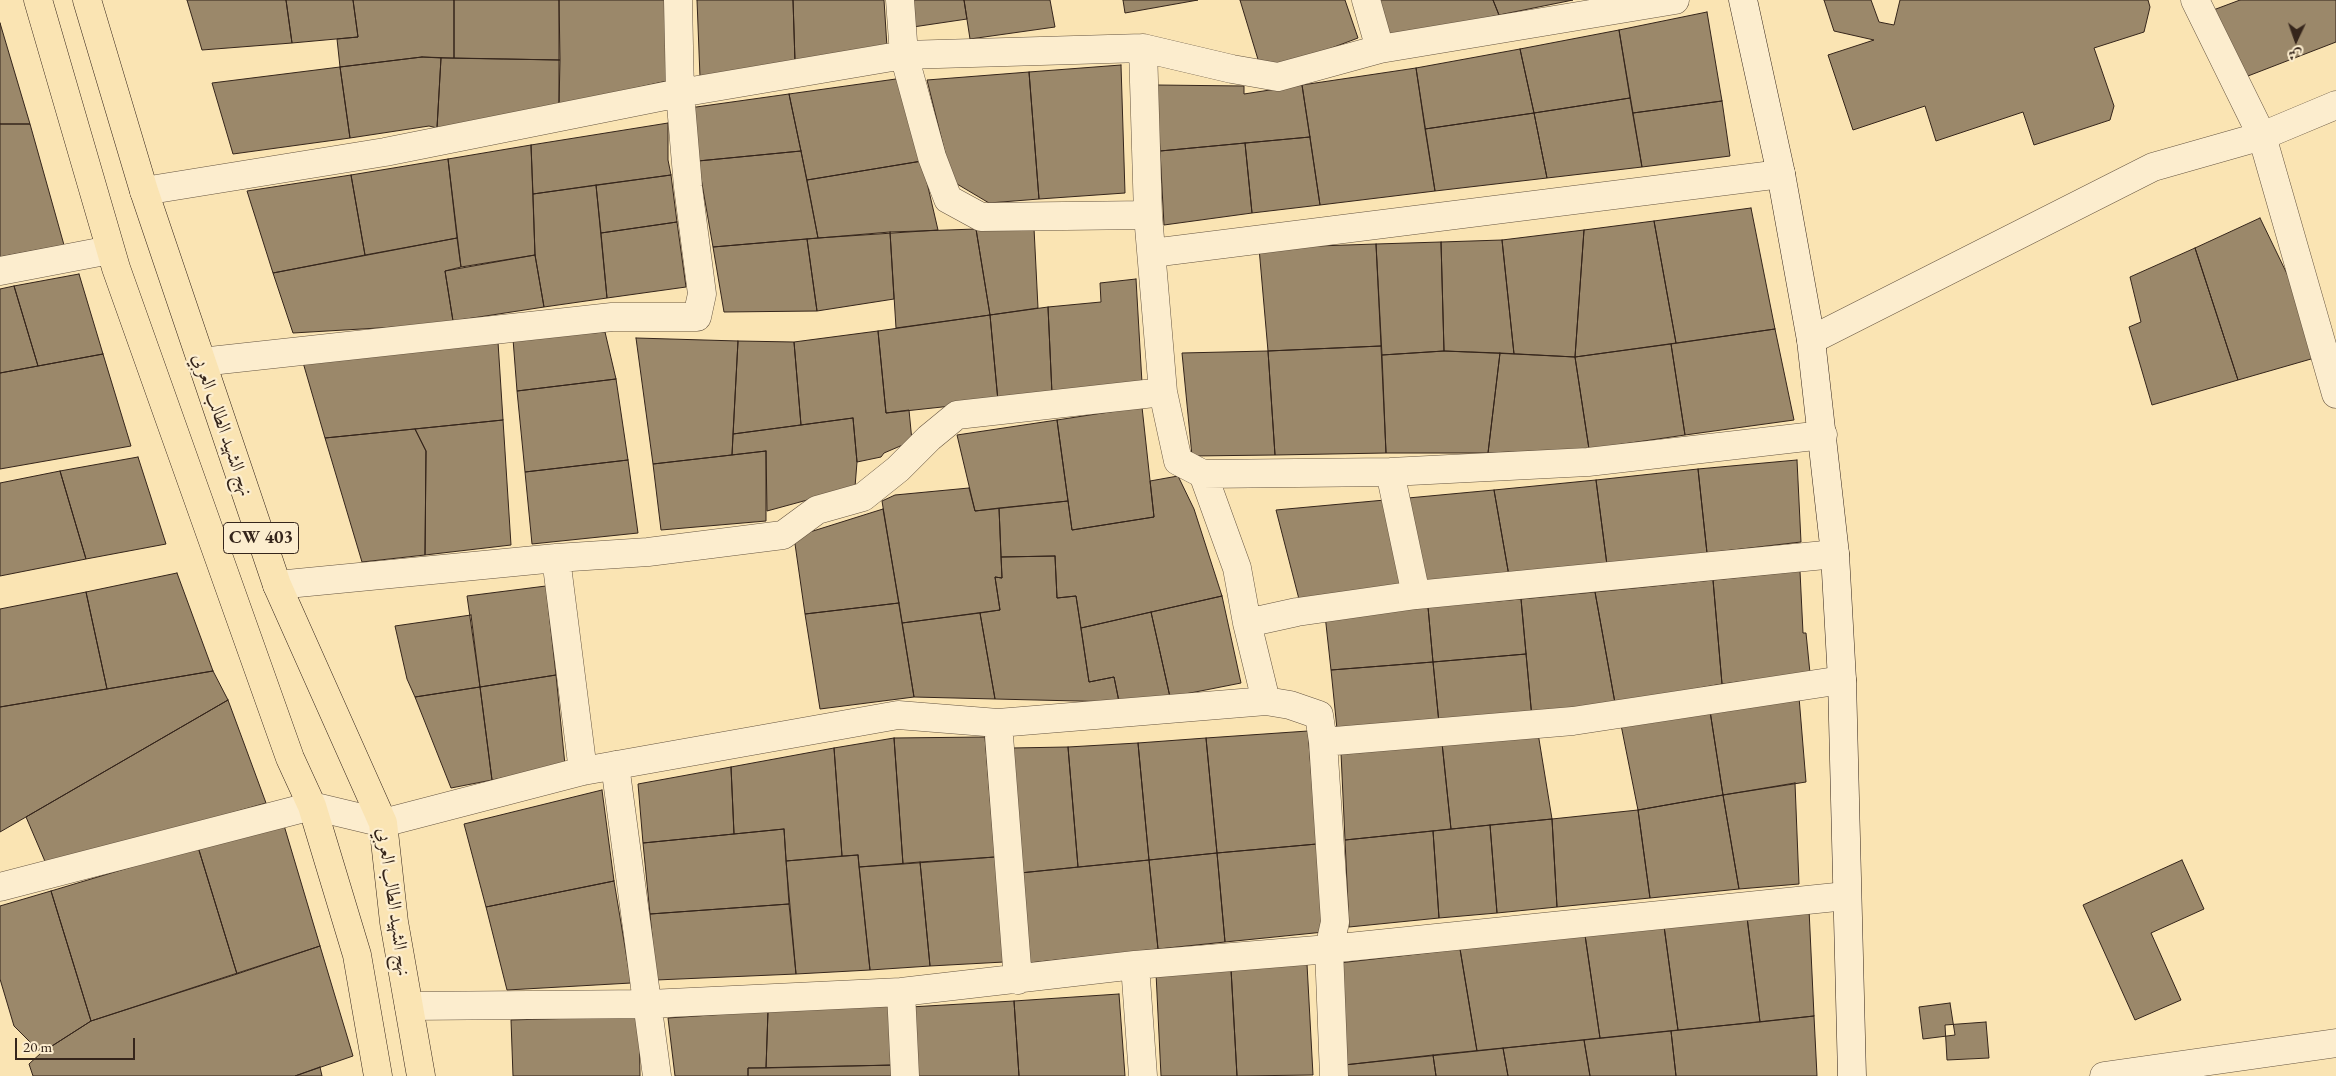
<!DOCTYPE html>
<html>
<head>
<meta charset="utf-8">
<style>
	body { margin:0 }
	#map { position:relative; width:2336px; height:1076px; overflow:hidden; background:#fae4b3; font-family:"EB Garamond",Amiri,serif }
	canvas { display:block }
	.north { position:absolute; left:2271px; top:15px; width:50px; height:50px; -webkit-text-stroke:4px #fcedce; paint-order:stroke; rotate:183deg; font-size:14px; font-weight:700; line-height:20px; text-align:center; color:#35251b }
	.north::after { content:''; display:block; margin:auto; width:18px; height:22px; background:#35251b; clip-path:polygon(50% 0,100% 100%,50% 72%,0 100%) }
	.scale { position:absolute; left:15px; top:1038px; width:120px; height:22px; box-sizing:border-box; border:2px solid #35251b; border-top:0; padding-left:6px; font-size:15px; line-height:18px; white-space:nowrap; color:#35251b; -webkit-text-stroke:4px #fcedce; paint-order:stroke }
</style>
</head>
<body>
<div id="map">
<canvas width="2336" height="1076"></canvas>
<div class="north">ش</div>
<div class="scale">20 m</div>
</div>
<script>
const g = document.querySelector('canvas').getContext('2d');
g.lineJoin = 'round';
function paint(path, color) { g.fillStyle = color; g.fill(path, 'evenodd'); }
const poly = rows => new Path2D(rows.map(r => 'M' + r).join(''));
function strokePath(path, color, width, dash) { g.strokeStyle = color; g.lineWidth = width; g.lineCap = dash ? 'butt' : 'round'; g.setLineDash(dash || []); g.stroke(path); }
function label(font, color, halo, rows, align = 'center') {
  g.font = font + ' "EB Garamond",Amiri,serif'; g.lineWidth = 4.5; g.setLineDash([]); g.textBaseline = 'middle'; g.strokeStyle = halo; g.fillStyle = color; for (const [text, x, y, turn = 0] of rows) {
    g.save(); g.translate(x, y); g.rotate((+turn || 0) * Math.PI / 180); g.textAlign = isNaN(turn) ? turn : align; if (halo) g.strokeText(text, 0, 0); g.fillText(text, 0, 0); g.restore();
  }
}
const building = poly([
	[187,0,286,0,292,43,202,50,187,0],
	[286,0,353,0,358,37,292,43,286,0],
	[353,0,454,0,454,58,422,57,340,67,337,39,358,37,353,0],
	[454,0,559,0,560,60,454,58,454,0],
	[559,0,673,0,667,81,559,105,559,0],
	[697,0,793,0,795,62,700,77,697,0],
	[793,0,884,0,887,47,795,62,793,0],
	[910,0,964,0,967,19,913,27,910,0],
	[964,0,1050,0,1055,27,970,39,964,0],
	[1123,0,1198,0,1125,13,1123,0],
	[1240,0,1345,0,1358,38,1289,64,1260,66,1240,0],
	[1379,0,1493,0,1499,15,1391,38,1379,0],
	[1493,0,1573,0,1499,15,1493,0],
	[1824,0,1871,0,1879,22,1894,25,1900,0,2148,0,2150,7,2144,32,2094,48,2114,106,2110,120,2034,145,2023,112,1936,141,1925,106,1853,130,1828,55,1874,40,1834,31,1824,0],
	[2240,0,2336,0,2336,42,2235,81,2208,12,2240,0],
	[1707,12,1722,101,1633,113,1619,30,1707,12],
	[0,23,30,124,0,124,0,23],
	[1619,30,1630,98,1534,113,1520,49,1619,30],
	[1520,49,1534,113,1425,129,1416,68,1520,49],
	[422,57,441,58,437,128,429,126,350,138,340,67,422,57],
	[441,58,560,60,559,105,437,128,441,58],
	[1121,65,1125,193,1039,199,1029,72,1121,65],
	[340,67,350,138,233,154,212,83,340,67],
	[1416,68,1435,191,1320,205,1302,85,1416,68],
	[1029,72,1039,199,989,203,952,181,927,80,1029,72],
	[903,78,922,161,807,180,789,94,903,78],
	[1156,85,1244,86,1244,94,1302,85,1310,137,1160,151,1156,85],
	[789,94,801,151,698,161,689,108,789,94],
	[1630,98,1642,167,1547,178,1534,113,1630,98],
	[1722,101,1730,156,1642,167,1633,113,1722,101],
	[1534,113,1547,178,1435,191,1425,129,1534,113],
	[668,123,668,160,671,175,533,194,531,145,668,123],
	[0,124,30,124,64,245,0,257,0,124],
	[1310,137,1320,205,1252,213,1245,143,1310,137],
	[1245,143,1252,213,1164,225,1160,151,1245,143],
	[531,145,535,255,461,267,448,159,531,145],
	[801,151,818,238,713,247,698,161,801,151],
	[448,159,457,238,365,255,351,175,448,159],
	[922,161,938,230,818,238,807,180,922,161],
	[351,175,365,255,273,273,247,191,351,175],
	[671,175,677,222,601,233,596,185,671,175],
	[596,185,607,298,544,307,535,255,533,194,596,185],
	[1751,208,1775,329,1676,343,1654,221,1751,208],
	[2260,218,2303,307,2318,357,2238,380,2195,248,2260,218],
	[1654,221,1676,343,1575,357,1584,230,1654,221],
	[677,222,686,287,607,298,601,233,677,222],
	[1034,228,1038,308,990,315,976,229,1034,228],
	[976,229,990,315,896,328,890,232,976,229],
	[1584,230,1575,357,1514,354,1502,240,1584,230],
	[890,232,894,299,817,311,807,239,890,232],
	[457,238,461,267,445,271,453,321,430,325,293,333,273,273,457,238],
	[807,239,817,311,724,312,713,247,807,239],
	[1502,240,1514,354,1444,351,1441,242,1502,240],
	[1441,242,1444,351,1382,355,1376,244,1441,242],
	[1376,244,1381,346,1268,351,1259,248,1376,244],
	[2195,248,2238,380,2152,405,2129,327,2141,322,2130,277,2195,248],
	[535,255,544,307,453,321,445,271,535,255],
	[79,274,103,354,38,366,14,286,79,274],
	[1136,279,1142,383,1052,394,1048,307,1101,302,1100,283,1136,279],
	[14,286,38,366,0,373,0,289,14,286],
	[1048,307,1052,394,998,401,990,315,1048,307],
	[990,315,998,401,886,413,878,331,990,315],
	[1775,329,1794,420,1685,435,1671,344,1775,329],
	[878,331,886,413,909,410,912,441,884,453,881,457,857,462,853,418,801,425,794,342,878,331],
	[605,332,616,379,517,391,513,339,605,332],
	[636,338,738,341,732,455,653,464,636,338],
	[738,341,794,342,801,425,733,434,738,341],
	[498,342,503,420,325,438,302,359,498,342],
	[1671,344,1685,435,1589,449,1575,357,1671,344],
	[1381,346,1386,453,1275,455,1268,351,1381,346],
	[1268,351,1275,455,1192,456,1182,353,1268,351],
	[1444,351,1500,353,1488,453,1386,453,1382,355,1444,351],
	[1500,353,1575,357,1589,449,1488,453,1500,353],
	[103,354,131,446,0,469,0,373,103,354],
	[616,379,628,460,525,472,517,391,616,379],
	[1142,407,1154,517,1072,530,1057,420,1142,407],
	[853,418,857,462,855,487,767,511,766,451,732,455,733,434,853,418],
	[503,420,511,545,425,555,426,451,415,429,503,420],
	[1057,420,1068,501,975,511,957,435,1057,420],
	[415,429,426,451,425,555,362,562,325,438,415,429],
	[766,451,766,521,661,530,653,464,766,451],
	[138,457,166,544,86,559,60,471,138,457],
	[628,460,638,533,532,544,525,472,628,460],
	[1797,460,1801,542,1707,553,1698,469,1797,460],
	[1698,469,1707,553,1607,565,1596,480,1698,469],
	[60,471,86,559,0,576,0,483,60,471],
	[1178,476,1194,509,1222,596,1081,628,1076,596,1057,598,1055,556,1001,557,999,508,1068,501,1072,530,1154,517,1150,481,1178,476],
	[1596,480,1607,565,1509,576,1494,490,1596,480],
	[969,488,975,511,999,508,1002,578,995,577,1000,610,902,623,882,501,895,495,969,488],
	[1494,490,1509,576,1425,586,1408,498,1494,490],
	[1385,500,1404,589,1300,603,1276,510,1385,500],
	[883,509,899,603,805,614,794,537,883,509],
	[1055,556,1057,598,1076,596,1089,682,1114,677,1119,702,995,699,980,613,1000,610,995,577,1002,578,1001,557,1055,556],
	[1800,571,1803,633,1806,633,1810,673,1722,684,1713,580,1800,571],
	[177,573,213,671,107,689,86,592,177,573],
	[1713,580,1722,684,1615,703,1595,592,1713,580],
	[546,586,556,675,480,687,467,596,546,586],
	[86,592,107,689,0,707,0,609,86,592],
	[1595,592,1615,703,1532,718,1521,599,1595,592],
	[1222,596,1241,683,1170,697,1151,612,1222,596],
	[1521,599,1526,654,1433,662,1428,607,1521,599],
	[899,603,914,697,820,709,805,614,899,603],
	[1428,607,1433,662,1331,670,1325,615,1428,607],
	[1151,612,1170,697,1120,706,1114,677,1089,682,1081,628,1151,612],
	[980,613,995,699,914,697,902,623,980,613],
	[471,615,480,687,415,697,407,679,395,626,471,615],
	[1526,654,1532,718,1439,723,1433,662,1526,654],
	[1433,662,1439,723,1337,729,1331,670,1433,662],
	[213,671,228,700,0,832,0,707,213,671],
	[556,675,565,765,492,780,480,687,556,675],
	[480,687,492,780,451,788,415,697,480,687],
	[1799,697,1806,782,1723,795,1710,711,1799,697],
	[228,700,266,803,47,866,26,817,228,700],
	[1710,711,1723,795,1638,810,1621,725,1710,711],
	[1308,731,1317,844,1217,853,1206,738,1308,731],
	[1538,733,1552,819,1451,829,1442,743,1538,733],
	[985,737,995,857,903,864,894,738,985,737],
	[894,738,903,864,859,867,858,855,842,856,834,748,894,738],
	[1206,738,1217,853,1149,860,1138,743,1206,738],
	[1138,743,1149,860,1078,867,1068,747,1138,743],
	[1442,743,1451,829,1345,840,1341,753,1442,743],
	[1068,747,1078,867,1020,873,1012,748,1068,747],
	[834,748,842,856,786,861,784,829,734,834,731,767,834,748],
	[731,767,734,834,643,843,638,784,731,767],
	[1795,783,1799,884,1739,889,1723,795,1795,783],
	[602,790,614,881,486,907,464,824,602,790],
	[1723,795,1739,889,1650,898,1638,810,1723,795],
	[1638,810,1650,898,1557,907,1552,819,1638,810],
	[1552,819,1557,907,1497,913,1490,825,1552,819],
	[283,822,320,946,237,974,198,847,283,822],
	[1490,825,1497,913,1439,918,1433,831,1490,825],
	[784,829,789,904,650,914,643,843,784,829],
	[1433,831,1439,918,1349,927,1345,840,1433,831],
	[1317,844,1324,932,1225,942,1217,853,1317,844],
	[198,847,237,974,91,1021,51,891,198,847],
	[1217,853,1225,942,1158,949,1149,860,1217,853],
	[858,855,870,970,796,974,786,861,858,855],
	[995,857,1004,962,930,966,920,862,995,857],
	[1149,860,1158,949,1029,963,1020,873,1149,860],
	[2182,860,2204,909,2151,933,2181,1000,2135,1020,2083,905,2182,860],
	[920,862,930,966,870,970,859,867,920,862],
	[614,881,631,983,507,990,486,907,614,881],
	[51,891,91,1021,41,1053,14,1026,0,979,0,906,51,891],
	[789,904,796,974,656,980,650,914,789,904],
	[1809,909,1814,1016,1760,1022,1747,917,1809,909],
	[1747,917,1760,1022,1678,1030,1664,926,1747,917],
	[1664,926,1678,1030,1600,1038,1585,935,1664,926],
	[1585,935,1600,1038,1477,1051,1460,949,1585,935],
	[320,946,353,1056,295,1076,33,1076,29,1064,41,1053,91,1021,320,946],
	[1460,949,1477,1051,1344,1065,1339,963,1460,949],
	[1307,964,1313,1075,1237,1076,1231,969,1307,964],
	[1231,969,1237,1076,1161,1076,1156,973,1231,969],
	[1119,994,1125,1076,1019,1076,1014,1001,1119,994],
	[1014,1001,1019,1076,914,1076,910,1007,1014,1001],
	[1950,1003,1955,1035,1923,1039,1919,1007,1950,1003],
	[894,1006,895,1065,766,1068,768,1011,894,1006],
	[768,1011,766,1068,748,1068,748,1076,675,1076,668,1018,768,1011],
	[639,1016,640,1076,513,1076,511,1020,639,1016],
	[1814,1016,1817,1076,1676,1076,1671,1031,1814,1016],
	[1986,1022,1989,1058,1947,1060,1945,1025,1986,1022],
	[1671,1031,1676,1076,1590,1076,1584,1040,1671,1031],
	[1584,1040,1590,1076,1508,1076,1503,1048,1584,1040],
	[1503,1048,1508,1076,1436,1076,1433,1055,1503,1048],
	[1433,1055,1436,1076,1344,1076,1344,1065,1433,1055],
	[895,1065,895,1076,748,1076,748,1068,895,1065],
	[320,1067,322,1076,295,1076,320,1067]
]);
const street = poly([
	[900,0,904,55,932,157,948,199,981,217,1148,215],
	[1366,0,1380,49],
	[2195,0,2262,136,2336,394],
	[1143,48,1148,215,1163,392,1178,461,1203,474,1237,568,1247,623,1266,701],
	[144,191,385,152,680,93,904,55,1143,48,1232,69,1278,77,1380,49,1675,0],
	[1152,253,1781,174],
	[0,271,110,250],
	[1811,340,2153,167,2262,136,2336,105],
	[201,362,612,317,697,317,702,294,688,187,680,93,678,0],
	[1390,472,1416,595],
	[1203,474,1390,472,1588,462,1823,435],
	[556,558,583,771],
	[277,585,556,558,648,552,783,535,817,510,863,497,898,469,929,438,957,415,1163,392],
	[1247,623,1297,612,1416,595,1835,554],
	[998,723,1018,980],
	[1323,742,1573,721,1842,680],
	[615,765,657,1076],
	[0,887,312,806,383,823,583,771,898,715,998,723,1266,701,1290,705,1319,715,1323,742,1335,922,1329,949,1334,1076],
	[1135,965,1329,949,1846,896],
	[901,992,905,1076],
	[409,1006,649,1004,901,992,1135,965,1143,1076],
	[2104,1076,2336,1043]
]);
const secondary = poly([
	[1743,0,1781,174,1811,340,1835,554,1842,680,1852,1076]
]);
const primary = poly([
	[38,0,116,268,290,758,312,806,357,955,378,1076],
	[87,0,144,191,277,585,383,823,394,922,421,1076]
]);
const shields = [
	[261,538,75]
];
const shieldNames = [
	["CW 403",261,538]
];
const streetNames = [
	["نهج الشهيد الطالب العربي",222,425,71],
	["نهج الشهيد الطالب العربي",393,902,82]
];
paint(building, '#9b886a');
strokePath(building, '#35251b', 1);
strokePath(street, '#665541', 29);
strokePath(secondary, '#35251b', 29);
strokePath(primary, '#35251b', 29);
strokePath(street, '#fcedce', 28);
strokePath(secondary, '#fcedce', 28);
strokePath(primary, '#fae4b3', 28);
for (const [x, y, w] of shields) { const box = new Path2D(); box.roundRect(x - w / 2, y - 15.5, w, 31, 4); g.fillStyle = '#fcedce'; g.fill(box); strokePath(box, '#35251b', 1); }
label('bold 18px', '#35251b', null, shieldNames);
label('19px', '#35251b', '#fcedce', streetNames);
</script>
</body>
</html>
